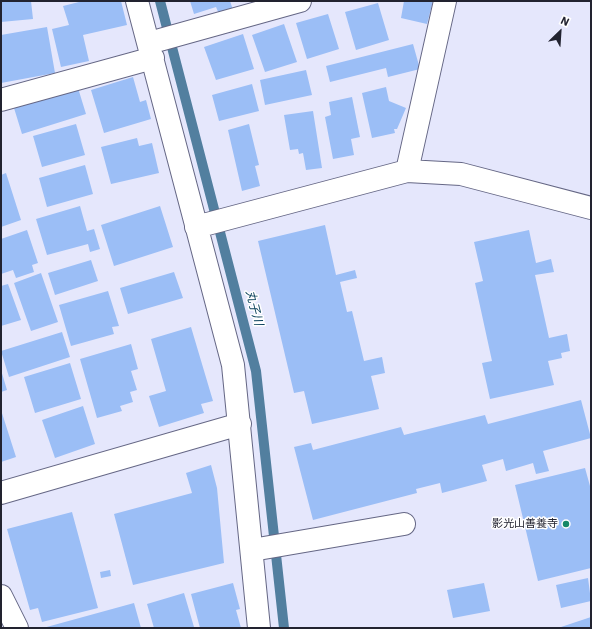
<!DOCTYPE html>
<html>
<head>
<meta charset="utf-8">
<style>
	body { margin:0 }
	#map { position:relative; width:592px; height:629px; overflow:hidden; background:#e5e7fc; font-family:"IBM Plex Sans",sans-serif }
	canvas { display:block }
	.frame { position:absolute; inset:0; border:2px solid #222330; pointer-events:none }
	.north { position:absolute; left:540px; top:12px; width:40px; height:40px; -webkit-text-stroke:3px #fff; paint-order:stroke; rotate:25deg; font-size:11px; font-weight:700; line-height:16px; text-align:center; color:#222330 }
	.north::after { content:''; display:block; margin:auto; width:14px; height:18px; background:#222330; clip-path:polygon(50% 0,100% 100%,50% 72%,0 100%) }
</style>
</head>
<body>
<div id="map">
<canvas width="592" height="629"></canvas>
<div class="frame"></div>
<div class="north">N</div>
</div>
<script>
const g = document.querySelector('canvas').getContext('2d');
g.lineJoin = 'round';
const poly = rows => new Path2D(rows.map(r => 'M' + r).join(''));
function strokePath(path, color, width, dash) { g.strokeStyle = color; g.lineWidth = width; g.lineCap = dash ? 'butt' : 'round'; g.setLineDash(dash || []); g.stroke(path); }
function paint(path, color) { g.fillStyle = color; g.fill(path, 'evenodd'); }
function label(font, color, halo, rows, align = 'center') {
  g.font = font + ' "IBM Plex Sans","Noto Sans JP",sans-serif'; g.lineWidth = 3; g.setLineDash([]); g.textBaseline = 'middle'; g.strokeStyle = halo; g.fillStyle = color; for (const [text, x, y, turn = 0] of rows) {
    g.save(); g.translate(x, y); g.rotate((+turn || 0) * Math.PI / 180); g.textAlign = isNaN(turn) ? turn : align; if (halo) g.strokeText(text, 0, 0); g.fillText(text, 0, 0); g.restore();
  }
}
const stream = poly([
	[160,1,256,371,284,628]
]);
const building = poly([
	[1,1,31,1,33,19,1,22],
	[83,1,121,1,127,25,83,35,89,61,61,67,52,29,69,25,63,6],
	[190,1,230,1,233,10,219,14,216,7,194,14],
	[404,1,433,1,427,24,401,18],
	[378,3,389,40,356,50,345,12],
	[328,14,339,49,307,59,296,23],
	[284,24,297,62,265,72,252,35],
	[47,27,55,73,1,83,1,35],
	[243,34,254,69,216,80,204,47],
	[413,44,420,69,388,77,386,68,330,82,326,66],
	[306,70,312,95,265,105,260,80],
	[133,77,140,102,146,100,151,119,104,133,91,90],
	[252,84,259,111,219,121,212,95],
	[386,87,389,101,406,108,397,129,394,129,395,133,372,138,362,93],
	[78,88,86,114,22,134,14,108],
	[352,97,360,137,351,139,354,155,333,159,325,117,331,115,329,102],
	[313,111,322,168,306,170,303,153,299,154,298,149,290,150,284,115],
	[76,124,85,155,42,167,33,136],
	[249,124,259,165,255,166,260,186,242,191,228,130],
	[137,138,139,146,152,143,159,173,111,184,101,147],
	[85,165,93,194,47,207,39,178],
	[6,173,21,220,1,227,1,175],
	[80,206,87,231,94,229,100,249,90,252,88,244,47,255,36,219],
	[160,206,173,247,114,266,101,225],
	[325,225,336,275,355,270,357,278,340,282,347,312,352,311,364,361,382,357,385,373,371,376,379,409,312,424,304,391,294,393,258,241],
	[27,230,38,263,32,265,34,272,16,278,13,270,1,274,1,239],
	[529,230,536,263,551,259,554,272,535,275,549,338,567,334,570,351,561,353,562,358,548,361,554,385,490,399,482,363,492,361,475,283,483,281,474,242],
	[91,260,98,281,55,295,48,273],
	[174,272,183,298,128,314,120,288],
	[41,273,58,322,31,331,14,283],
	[8,284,21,320,1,326,1,286],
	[108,291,119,326,112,327,114,334,71,346,59,305],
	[191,327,213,401,201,404,204,413,159,427,149,396,166,391,151,339],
	[62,332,70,357,9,377,1,351],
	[131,344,138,369,131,371,137,390,130,392,133,402,120,406,122,411,97,418,80,359],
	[70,363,81,399,35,413,24,377],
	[1,370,7,390,1,392],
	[581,400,591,438,543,451,549,471,536,474,533,463,506,471,503,459,482,465,487,481,442,493,440,483,416,489,417,493,313,520,294,447,311,443,313,450,401,427,404,435,485,415,488,424],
	[83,406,95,444,55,458,42,420],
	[1,410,16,457,1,462],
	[211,465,217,488,224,563,133,585,114,514,192,493,186,473],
	[585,468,590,486,591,486,591,568,538,581,515,485],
	[72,512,98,608,42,622,38,608,30,610,7,529],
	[110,570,111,576,101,578,100,572],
	[588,578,591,601,561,608,556,585],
	[233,583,240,609,236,610,241,628,200,628,191,594],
	[484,583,490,611,453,618,447,590],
	[184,593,194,627,154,628,147,604],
	[134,603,141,628,43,628],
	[591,617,591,628,558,628]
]);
const minor = poly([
	[137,1,233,365,259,628],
	[149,43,300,1],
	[1,100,153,58],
	[407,171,445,1],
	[196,227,407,171,461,174,591,208],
	[1,493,240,424],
	[252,550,404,524],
	[1,596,17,628]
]);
const markers = [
	[566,524,4,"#158868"]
];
const poiNames = [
	["影光山善養寺",558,524]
];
const waterNames = [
	["丸子川",254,308,75]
];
strokePath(stream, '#527f9f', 10);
paint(building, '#9bbef6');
strokePath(minor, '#656785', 24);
strokePath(minor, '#fff', 22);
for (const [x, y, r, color] of markers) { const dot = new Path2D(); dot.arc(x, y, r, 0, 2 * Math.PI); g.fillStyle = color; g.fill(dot); strokePath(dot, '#fff', 1.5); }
label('11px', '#222330', '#fff', poiNames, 'right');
label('italic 12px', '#053d58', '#fff', waterNames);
</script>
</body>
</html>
